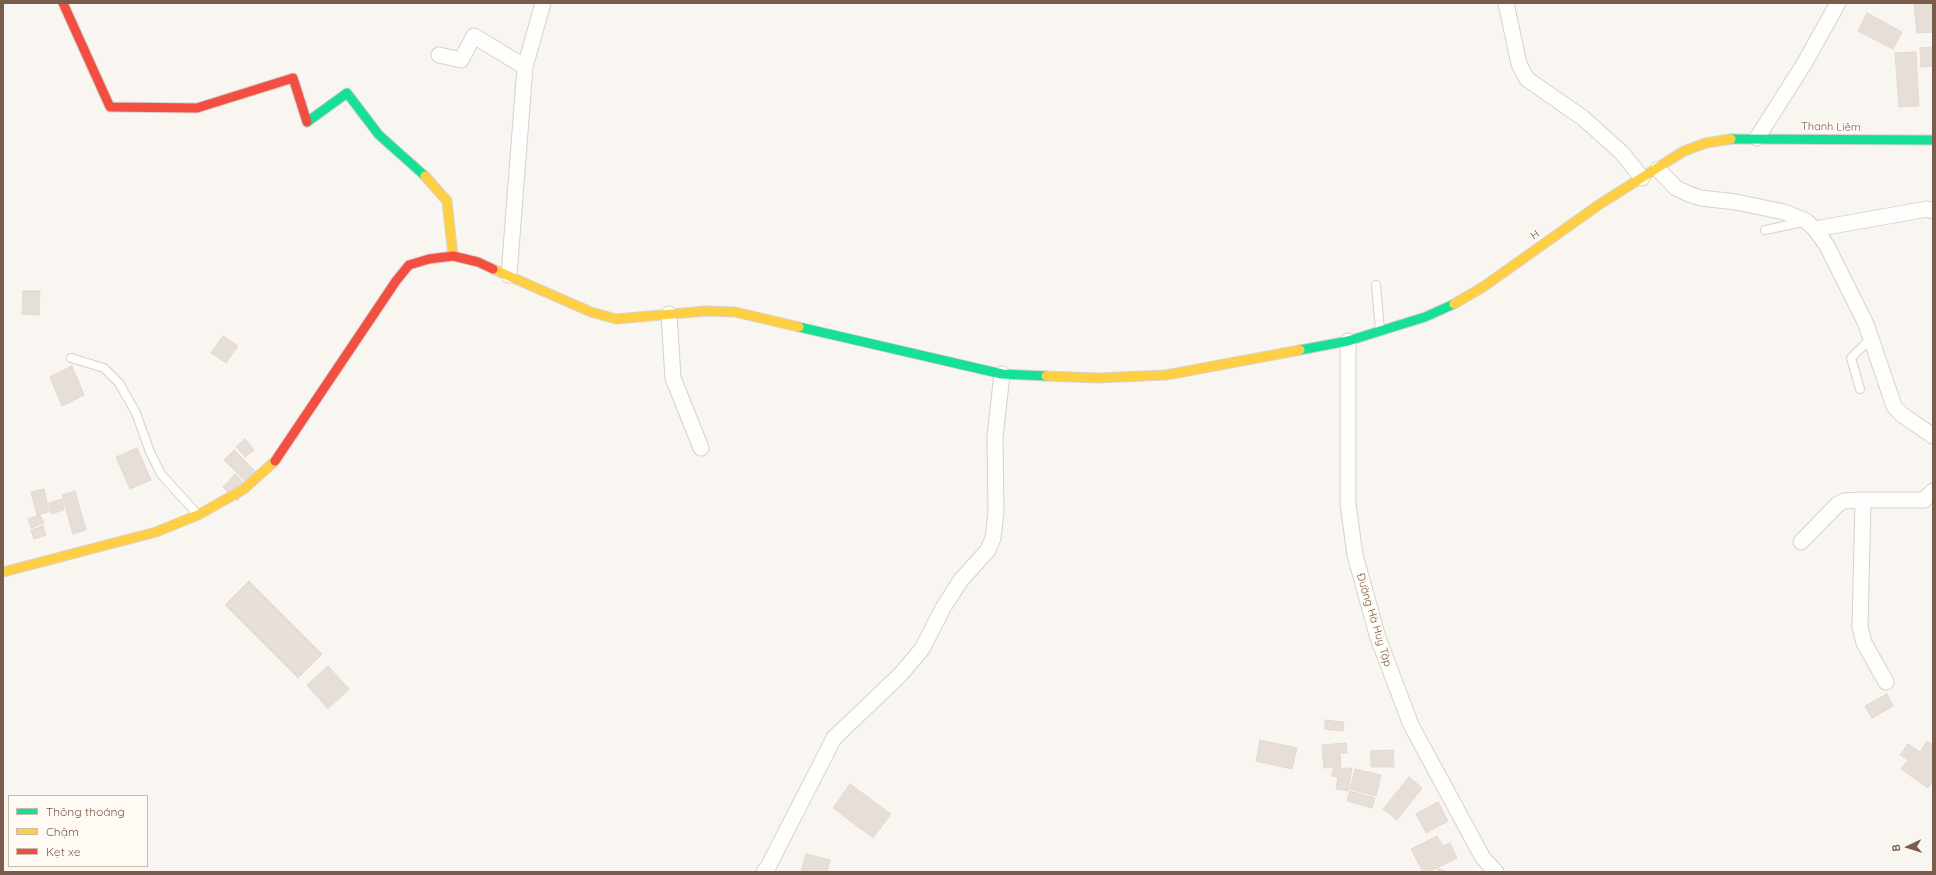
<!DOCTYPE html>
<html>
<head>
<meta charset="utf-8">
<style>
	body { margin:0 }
	#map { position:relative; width:1936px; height:875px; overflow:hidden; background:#f9f5f0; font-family:Quicksand,sans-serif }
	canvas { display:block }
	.frame { position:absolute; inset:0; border:4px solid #7a5c4d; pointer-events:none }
	.legend { position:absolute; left:8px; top:795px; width:140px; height:72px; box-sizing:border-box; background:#fffaf3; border:1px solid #cabbb1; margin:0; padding:5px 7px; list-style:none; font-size:12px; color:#7a5c4d }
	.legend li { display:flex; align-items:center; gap:8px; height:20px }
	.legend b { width:20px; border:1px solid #cabbb1 }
	.north { position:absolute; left:1888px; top:827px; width:40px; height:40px; -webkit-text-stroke:3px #fffaf3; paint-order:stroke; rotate:266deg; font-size:11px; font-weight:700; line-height:16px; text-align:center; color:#7a5c4d }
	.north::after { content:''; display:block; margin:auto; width:14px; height:18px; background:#7a5c4d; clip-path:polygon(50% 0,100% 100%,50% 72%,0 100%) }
</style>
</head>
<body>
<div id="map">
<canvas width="1936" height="875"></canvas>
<div class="frame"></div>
<ul class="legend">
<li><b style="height:5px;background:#16e098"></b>Thông thoáng</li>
<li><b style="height:5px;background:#ffcf43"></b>Chậm</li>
<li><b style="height:5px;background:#f24e42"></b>Kẹt xe</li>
</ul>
<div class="north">B</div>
</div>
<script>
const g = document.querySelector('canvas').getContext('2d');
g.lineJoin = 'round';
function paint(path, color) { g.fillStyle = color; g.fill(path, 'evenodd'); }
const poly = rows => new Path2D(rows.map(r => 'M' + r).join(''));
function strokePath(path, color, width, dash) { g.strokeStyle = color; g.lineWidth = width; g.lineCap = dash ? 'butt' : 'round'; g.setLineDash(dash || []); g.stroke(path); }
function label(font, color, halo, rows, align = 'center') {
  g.font = font + ' Quicksand,sans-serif'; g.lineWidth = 3; g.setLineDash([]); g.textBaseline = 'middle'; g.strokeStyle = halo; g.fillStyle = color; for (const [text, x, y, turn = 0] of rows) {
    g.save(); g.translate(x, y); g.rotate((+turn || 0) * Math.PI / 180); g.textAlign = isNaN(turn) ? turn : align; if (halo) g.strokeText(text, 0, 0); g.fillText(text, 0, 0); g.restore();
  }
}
const building = poly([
	[1914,3,1933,3,1933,32,1917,33,1914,3],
	[1867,13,1902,32,1893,49,1858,31,1867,13],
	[1933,47,1933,66,1921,67,1920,48,1933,47],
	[1916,52,1919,106,1899,107,1895,53,1916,52],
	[23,291,40,291,39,315,22,314,23,291],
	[223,336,238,346,226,363,211,353,223,336],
	[72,366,84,395,62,406,50,377,72,366],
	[245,439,254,450,245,457,236,447,245,439],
	[137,448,151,480,130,489,116,457,137,448],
	[234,450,257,473,247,483,224,460,234,450],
	[235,474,249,488,237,501,223,487,235,474],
	[44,489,49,512,37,515,31,492,44,489],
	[75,491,86,530,73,534,62,495,75,491],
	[62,499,64,510,51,514,49,503,62,499],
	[40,515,44,523,31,528,28,519,40,515],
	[43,526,46,535,34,539,31,530,43,526],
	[249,581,322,654,298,678,225,605,249,581],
	[328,666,349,689,328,709,307,685,328,666],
	[1887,694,1893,706,1872,718,1865,706,1887,694],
	[1325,720,1344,722,1343,731,1325,729,1325,720],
	[1260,740,1297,748,1292,769,1256,761,1260,740],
	[1927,741,1933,745,1933,781,1928,788,1901,769,1908,760,1900,755,1908,744,1920,752,1927,741],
	[1346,743,1347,753,1340,753,1341,767,1324,768,1322,745,1346,743],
	[1393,750,1394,767,1371,767,1371,751,1393,750],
	[1352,768,1348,791,1336,789,1338,777,1332,776,1333,769,1352,768],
	[1355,769,1381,775,1376,796,1350,789,1355,769],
	[1409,777,1422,788,1397,820,1383,809,1409,777],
	[850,784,891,814,873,838,833,808,850,784],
	[1350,791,1375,798,1372,808,1347,801,1350,791],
	[1438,802,1448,821,1426,833,1416,814,1438,802],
	[1437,836,1443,846,1450,843,1457,858,1429,872,1423,872,1411,849,1437,836],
	[806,854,830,860,827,872,801,872,806,854],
	[1438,869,1448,872,1437,872,1438,869]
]);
const lane = poly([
	[1765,230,1803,222],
	[1376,285,1380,330],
	[71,358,104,368,119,383,136,413,150,452,161,474,198,515],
	[1860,389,1851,358,1871,338]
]);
const street = poly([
	[1506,3,1519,64,1527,79,1583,118,1622,153,1642,178],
	[439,55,461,60,474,36,525,67],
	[1757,138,1804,64,1838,3],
	[1658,169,1676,188,1689,194,1701,198,1736,202,1784,212,1806,221,1815,229,1827,246,1866,324,1894,406,1901,414,1933,436],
	[1815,229,1927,209,1933,211],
	[509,275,525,67,543,3],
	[669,314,673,378,701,448],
	[1348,341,1348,504,1355,555,1378,638,1411,725,1483,858,1496,872],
	[1863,500,1860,627,1864,643,1886,682],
	[1801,542,1838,504,1844,501,1863,500,1924,500,1933,491],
	[764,872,768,867,834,738,900,675,922,649,943,608,961,580,988,550,993,538,996,513,995,437,1002,374]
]);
const fast = poly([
	[307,122,347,93,379,135,425,176],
	[1731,139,1933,140],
	[799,327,1002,374,1046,376],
	[1300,350,1348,341,1425,317,1454,304]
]);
const slow = poly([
	[425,176,447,201,453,256],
	[493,269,591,312,616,319,706,311,735,312,799,327],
	[1454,304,1483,287,1600,204,1684,151,1706,143,1731,139],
	[1046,376,1097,378,1166,375,1300,350],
	[3,572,156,532,198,515,244,489,275,461]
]);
const jam = poly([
	[63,3,110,107,197,108,293,78,307,122],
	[275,461,396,281,409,265,429,259,453,256,478,262,493,269]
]);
const streetNames = [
	["Thanh Liêm",1831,127,1],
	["H",1535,235,-35],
	["Đường Hà Huy Tập",1374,620,73]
];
paint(building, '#e6ded7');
strokePath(building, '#e2d8d2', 1);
strokePath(lane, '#d7d1cb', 10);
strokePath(street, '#d7d1cb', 17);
strokePath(fast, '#d9d2cb', 11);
strokePath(slow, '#d9d2cb', 11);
strokePath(jam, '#d9d2cb', 11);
strokePath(lane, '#fefefd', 8);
strokePath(street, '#fefefd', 15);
strokePath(fast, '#16e098', 9);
strokePath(slow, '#ffcf43', 9);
strokePath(jam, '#f24e42', 9);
label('11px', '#7a5c4d', '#fffaf3', streetNames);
</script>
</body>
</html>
